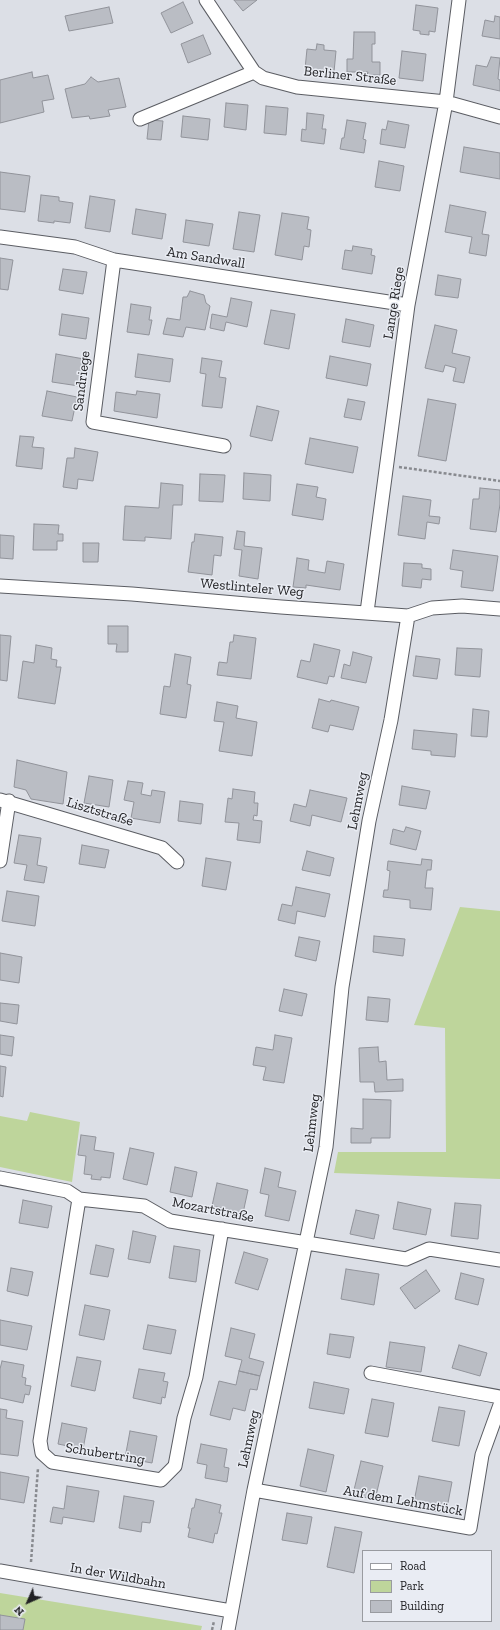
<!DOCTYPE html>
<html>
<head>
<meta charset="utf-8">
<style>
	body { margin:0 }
	#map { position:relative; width:500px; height:1630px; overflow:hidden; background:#dcdfe6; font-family:"Zilla Slab",serif }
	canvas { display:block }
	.legend { position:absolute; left:362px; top:1550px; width:130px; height:72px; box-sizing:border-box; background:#e9ecf3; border:1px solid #999ba0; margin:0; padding:5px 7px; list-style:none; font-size:12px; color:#212124 }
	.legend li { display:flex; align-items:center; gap:8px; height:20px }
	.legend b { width:20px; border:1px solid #999ba0 }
	.north { position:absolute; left:8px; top:1582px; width:40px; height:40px; -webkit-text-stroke:3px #e9ecf3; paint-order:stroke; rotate:225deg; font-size:11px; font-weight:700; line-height:16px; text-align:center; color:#212124 }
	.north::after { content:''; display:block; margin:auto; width:14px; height:18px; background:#212124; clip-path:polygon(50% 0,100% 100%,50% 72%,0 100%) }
</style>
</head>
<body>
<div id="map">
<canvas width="500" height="1630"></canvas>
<ul class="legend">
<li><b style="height:5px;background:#fff"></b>Road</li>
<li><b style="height:11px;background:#bed59b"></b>Park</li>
<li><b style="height:11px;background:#babdc4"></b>Building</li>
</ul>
<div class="north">N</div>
</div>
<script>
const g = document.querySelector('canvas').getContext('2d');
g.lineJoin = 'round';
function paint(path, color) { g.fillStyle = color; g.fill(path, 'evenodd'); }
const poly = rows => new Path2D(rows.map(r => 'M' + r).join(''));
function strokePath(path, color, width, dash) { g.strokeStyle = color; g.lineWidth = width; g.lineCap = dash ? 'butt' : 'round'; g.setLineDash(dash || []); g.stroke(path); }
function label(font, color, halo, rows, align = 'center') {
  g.font = font + ' "Zilla Slab",serif'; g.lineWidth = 3; g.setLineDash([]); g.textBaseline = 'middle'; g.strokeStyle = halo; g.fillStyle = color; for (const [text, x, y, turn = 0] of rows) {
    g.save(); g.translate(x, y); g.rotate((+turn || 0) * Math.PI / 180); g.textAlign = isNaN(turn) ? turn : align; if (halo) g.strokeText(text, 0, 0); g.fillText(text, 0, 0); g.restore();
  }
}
const green = poly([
	[460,907,500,911,500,1179,334,1173,338,1152,446,1152,445,1028,414,1025],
	[30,1112,80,1122,72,1182,0,1167,0,1116,27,1121],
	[0,1593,202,1626,201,1630,0,1630]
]);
const building = poly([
	[234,0,257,0,243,11,234,0],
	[183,2,193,23,171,33,161,13,183,2],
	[416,5,438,8,435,32,429,31,429,35,420,34,420,31,413,30,416,5],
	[109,7,113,23,69,31,65,16,109,7],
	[495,16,500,17,500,39,482,36,485,20,494,22,495,16],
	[354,32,375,32,375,44,372,44,372,62,380,62,380,75,367,75,368,72,347,72,347,59,353,59,354,32],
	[203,35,211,54,188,63,181,44,203,35],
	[317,44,324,45,324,50,336,51,334,72,305,69,307,49,316,50,317,44],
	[402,51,426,54,423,81,399,78,402,51],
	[491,57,500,58,498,79,500,80,500,91,473,85,476,65,487,67,491,57],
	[32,72,33,78,48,75,54,99,42,101,44,112,0,123,0,80,32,72],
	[91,77,98,82,119,78,126,107,108,110,110,116,90,119,89,116,72,118,65,89,85,84,91,77],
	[226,103,248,105,246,130,224,127,226,103],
	[266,106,288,108,286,135,264,133,266,106],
	[307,113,324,115,322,129,326,129,324,144,301,141,302,129,306,130,307,113],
	[183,116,210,119,208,140,181,137,183,116],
	[149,120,163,121,161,140,147,139,149,120],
	[347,120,366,123,363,139,366,140,364,153,340,149,342,138,344,138,347,120],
	[388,121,409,125,405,148,380,144,382,129,386,130,388,121],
	[464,147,500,153,500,179,460,172,464,147],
	[379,161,404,166,400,191,375,187,379,161],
	[0,172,30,176,25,212,0,209,0,172],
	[41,195,59,197,59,201,73,203,70,223,54,221,54,223,38,221,41,195],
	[90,196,115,200,110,232,85,228,90,196],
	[450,205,486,212,482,234,489,235,486,256,469,253,472,237,445,232,450,205],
	[136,209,166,214,162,239,132,234,136,209],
	[239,212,260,215,254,252,233,249,239,212],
	[282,213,309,217,307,229,311,230,309,247,304,246,302,260,275,255,282,213],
	[186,220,213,224,209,246,183,242,186,220],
	[353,246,372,249,371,255,375,256,372,274,342,269,345,250,352,251,353,246],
	[0,258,13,260,8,290,0,289,0,258],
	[63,269,87,272,83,294,59,290,63,269],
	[438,275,461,279,458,298,435,295,438,275],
	[190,291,204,295,206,303,210,306,205,330,186,327,183,337,163,334,167,318,180,320,183,297,187,297,190,291],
	[231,298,252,302,247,327,226,322,224,331,210,328,212,314,227,317,231,298],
	[131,304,151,307,149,320,152,320,149,335,127,332,131,304],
	[271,310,295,314,289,349,264,344,271,310],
	[62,314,89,318,86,339,59,335,62,314],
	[346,319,374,325,370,347,342,342,346,319],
	[435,325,457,330,452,353,470,357,464,383,453,381,456,368,445,365,443,372,425,368,435,325],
	[56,354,84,359,79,386,52,382,56,354],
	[138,354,173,359,170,382,135,377,138,354],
	[330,356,371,364,367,386,326,378,330,356],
	[202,358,222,361,219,377,226,378,222,408,202,406,206,374,200,373,202,358],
	[47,391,77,397,72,421,42,416,47,391],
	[137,391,160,394,157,418,114,411,116,392,136,395,137,391],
	[348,399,365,402,361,420,344,417,348,399],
	[428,399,456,404,446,461,418,456,428,399],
	[257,406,279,411,272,441,250,436,257,406],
	[20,436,34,437,32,447,44,448,42,469,16,466,20,436],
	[310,438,358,447,353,473,305,464,310,438],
	[75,448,98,452,93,481,78,479,77,489,63,487,67,458,74,458,75,448],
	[244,473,271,475,270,501,243,499,244,473],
	[200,474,225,475,223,502,199,501,200,474],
	[161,483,183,485,182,505,173,505,171,539,145,537,145,541,123,540,125,506,159,508,161,483],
	[297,484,318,487,316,497,326,499,323,520,292,515,297,484],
	[480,488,500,490,500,504,496,532,470,529,473,499,479,499,480,488],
	[403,496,431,500,429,516,440,517,439,524,427,522,425,539,398,535,403,496],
	[34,524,59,525,58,534,63,534,63,541,57,541,57,550,33,550,34,524],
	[237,531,245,532,244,546,262,548,258,579,239,576,242,550,234,549,237,531],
	[195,534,223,537,221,556,214,555,212,575,188,572,192,542,194,542,195,534],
	[0,535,14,536,13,559,0,558,0,535],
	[83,543,99,543,98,562,83,562,83,543],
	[453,550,498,556,493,591,461,587,463,571,450,569,453,550],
	[297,558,309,560,308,570,325,573,327,561,344,564,340,590,306,585,306,588,293,587,297,558],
	[404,563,422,564,422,568,431,569,431,580,422,579,421,588,402,586,404,563],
	[108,626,128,626,128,652,116,652,117,644,108,644,108,626],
	[0,635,11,636,7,681,0,680,0,635],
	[234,635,256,638,251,679,217,675,219,662,227,663,230,642,233,642,234,635],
	[314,644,340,650,334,677,329,676,327,684,297,677,301,660,310,662,314,644],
	[36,645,52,648,51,659,57,660,56,667,61,667,55,704,18,698,23,661,34,663,36,645],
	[457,648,482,649,480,677,455,675,457,648],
	[353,652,372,657,366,683,341,678,344,664,350,666,353,652],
	[175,654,191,657,187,684,191,685,186,718,160,714,164,686,170,687,175,654],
	[416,656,440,659,437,679,413,676,416,656],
	[319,699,330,702,331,700,359,707,353,730,330,725,328,732,312,728,319,699],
	[217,702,238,706,236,718,257,722,252,756,219,751,224,722,214,721,217,702],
	[473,709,489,711,487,737,471,736,473,709],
	[414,730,457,734,455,757,431,755,431,751,412,749,414,730],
	[17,760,67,772,63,804,31,799,26,790,14,787,17,760],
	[89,776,113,780,109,807,84,803,89,776],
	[128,781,143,783,141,794,151,796,152,790,165,792,160,823,131,818,134,802,124,800,128,781],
	[402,786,430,791,426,809,399,805,402,786],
	[233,789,255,792,254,803,258,803,257,816,254,815,253,820,262,821,260,843,237,840,239,823,225,822,228,798,232,799,233,789],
	[310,790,347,798,341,822,312,815,310,826,290,821,294,804,306,807,310,790],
	[180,801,203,804,201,824,178,821,180,801],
	[406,827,421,831,416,850,390,844,393,829,404,832,406,827],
	[19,835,41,838,37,865,47,867,44,883,24,880,27,865,14,863,19,835],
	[82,845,109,850,105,868,79,864,82,845],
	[307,851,334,858,330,876,302,870,307,851],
	[206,858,231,862,226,890,202,886,206,858],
	[422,859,432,860,431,870,427,870,425,888,433,888,431,910,410,908,410,900,383,897,384,890,388,890,390,871,387,870,388,861,421,865,422,859],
	[296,887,330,894,325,917,297,911,295,924,278,920,282,904,292,906,296,887],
	[7,891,39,896,35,926,2,921,7,891],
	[374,936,405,939,403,956,373,952,374,936],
	[299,937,320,941,316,961,295,956,299,937],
	[0,953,22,957,19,983,0,980,0,953],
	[284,989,307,994,302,1016,279,1011,284,989],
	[368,997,390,999,388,1022,366,1020,368,997],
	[0,1003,19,1005,17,1024,0,1021,0,1003],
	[0,1035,14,1037,12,1056,0,1054,0,1035],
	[275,1035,292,1038,284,1083,263,1080,266,1067,253,1065,256,1047,273,1050,275,1035],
	[378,1047,379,1062,386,1061,387,1080,403,1079,403,1091,375,1092,374,1082,360,1082,359,1048,378,1047],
	[0,1066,6,1067,3,1097,0,1096,0,1066],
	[363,1099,391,1100,390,1138,371,1138,371,1143,351,1143,351,1128,363,1129,363,1099],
	[81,1135,96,1137,94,1150,114,1153,110,1178,101,1177,101,1180,91,1179,92,1175,84,1174,86,1156,78,1155,81,1135],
	[130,1148,154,1153,147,1185,123,1179,130,1148],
	[175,1167,197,1172,192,1197,170,1192,175,1167],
	[265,1168,281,1172,278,1187,296,1191,289,1221,265,1216,269,1195,260,1193,265,1168],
	[217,1183,248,1190,243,1213,212,1206,217,1183],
	[23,1200,52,1206,48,1228,19,1223,23,1200],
	[398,1202,431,1209,426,1235,393,1229,398,1202],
	[455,1203,481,1205,478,1239,451,1236,455,1203],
	[356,1210,379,1215,374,1239,350,1234,356,1210],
	[133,1231,156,1236,150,1263,128,1259,133,1231],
	[96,1245,114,1249,108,1277,90,1274,96,1245],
	[174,1246,200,1250,196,1282,169,1278,174,1246],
	[244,1252,268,1259,258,1290,235,1283,244,1252],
	[11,1268,33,1272,28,1296,7,1291,11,1268],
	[346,1269,379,1274,374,1305,341,1299,346,1269],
	[426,1270,440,1291,415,1309,400,1288,426,1270],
	[461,1273,484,1279,478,1305,455,1299,461,1273],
	[85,1305,110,1310,104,1340,79,1335,85,1305],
	[0,1320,32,1326,27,1350,0,1345,0,1320],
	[148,1325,176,1330,171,1354,143,1349,148,1325],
	[231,1328,255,1334,249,1358,264,1362,260,1376,239,1371,242,1360,225,1356,231,1328],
	[330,1334,354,1337,350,1358,327,1354,330,1334],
	[390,1342,425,1347,421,1372,386,1367,390,1342],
	[459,1345,487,1353,480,1376,452,1368,459,1345],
	[77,1357,101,1361,95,1391,71,1386,77,1357],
	[2,1361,24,1365,22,1377,26,1378,25,1385,31,1386,29,1395,25,1394,23,1403,0,1398,0,1369,2,1361],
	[139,1369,165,1373,163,1381,168,1382,165,1398,162,1397,161,1404,133,1398,139,1369],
	[239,1371,260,1376,257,1390,250,1389,245,1411,233,1408,230,1420,210,1415,219,1381,236,1385,239,1371],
	[314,1382,349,1389,344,1414,309,1408,314,1382],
	[372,1399,394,1403,388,1437,365,1433,372,1399],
	[439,1407,465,1411,459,1446,432,1441,439,1407],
	[0,1409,7,1410,6,1418,23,1421,18,1456,0,1454,0,1409],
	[62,1423,87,1428,83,1449,58,1444,62,1423],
	[130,1431,157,1436,152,1463,125,1458,130,1431],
	[201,1444,227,1449,224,1467,229,1468,227,1482,205,1478,207,1465,197,1463,201,1444],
	[308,1449,334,1455,326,1492,300,1486,308,1449],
	[361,1461,383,1466,375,1500,353,1494,361,1461],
	[0,1472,29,1477,24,1503,0,1499,0,1472],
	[419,1476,452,1482,446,1513,413,1507,419,1476],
	[67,1486,99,1491,94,1522,63,1517,62,1524,50,1522,53,1507,64,1509,67,1486],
	[124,1496,154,1501,150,1523,142,1522,141,1532,119,1528,124,1496],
	[196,1499,221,1505,219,1513,222,1513,217,1534,215,1533,213,1543,188,1537,190,1528,188,1528,192,1508,194,1508,196,1499],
	[287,1513,312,1517,307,1544,282,1540,287,1513],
	[335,1527,362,1532,354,1573,327,1567,335,1527],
	[0,1615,25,1619,23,1630,0,1630,0,1615]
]);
const path = poly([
	[399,467,500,481],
	[31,1562,38,1468],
	[212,1630,214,1621]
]);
const minor = poly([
	[206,0,254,72,263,78,297,87,446,102,500,117],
	[140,119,254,72],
	[0,237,75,247,114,260,408,305],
	[114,260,93,422,224,446],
	[0,586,132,594,281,607,408,616,432,608,462,606,500,609],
	[367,612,408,305,446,102,459,0],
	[0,800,162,848,177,862],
	[0,861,9,801],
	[0,1178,67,1191,79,1199,144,1206,170,1221,406,1259,429,1249,500,1260],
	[79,1199,40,1441,42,1453,52,1462,161,1480,175,1466,184,1418,196,1377,222,1229],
	[371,1373,500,1397],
	[254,1490,470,1528,482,1455,500,1405],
	[0,1571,231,1611],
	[228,1630,254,1490,326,1147,342,987,369,821,391,720,408,616]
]);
const streetNames = [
	["Berliner Straße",350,76,6],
	["Am Sandwall",206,258,9],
	["Lange Riege",394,303,-81],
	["Sandriege",82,381,-83],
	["Westlinteler Weg",252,588,5],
	["Lehmweg",358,801,-79],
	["Lisztstraße",100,812,17],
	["Lehmweg",312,1123,-83],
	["Mozartstraße",213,1210,11],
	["Lehmweg",249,1439,-78],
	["Schubertring",105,1454,9],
	["Auf dem Lehmstück",403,1501,10],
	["In der Wildbahn",118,1576,10]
];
paint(green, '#bed59b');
paint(building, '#babdc4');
strokePath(building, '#91939a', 1);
strokePath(minor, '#5b5d63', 15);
strokePath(path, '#888a8f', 2.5, [3, 2]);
strokePath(minor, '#fff', 13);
label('14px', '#212124', '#e9ecf3', streetNames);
</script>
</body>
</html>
